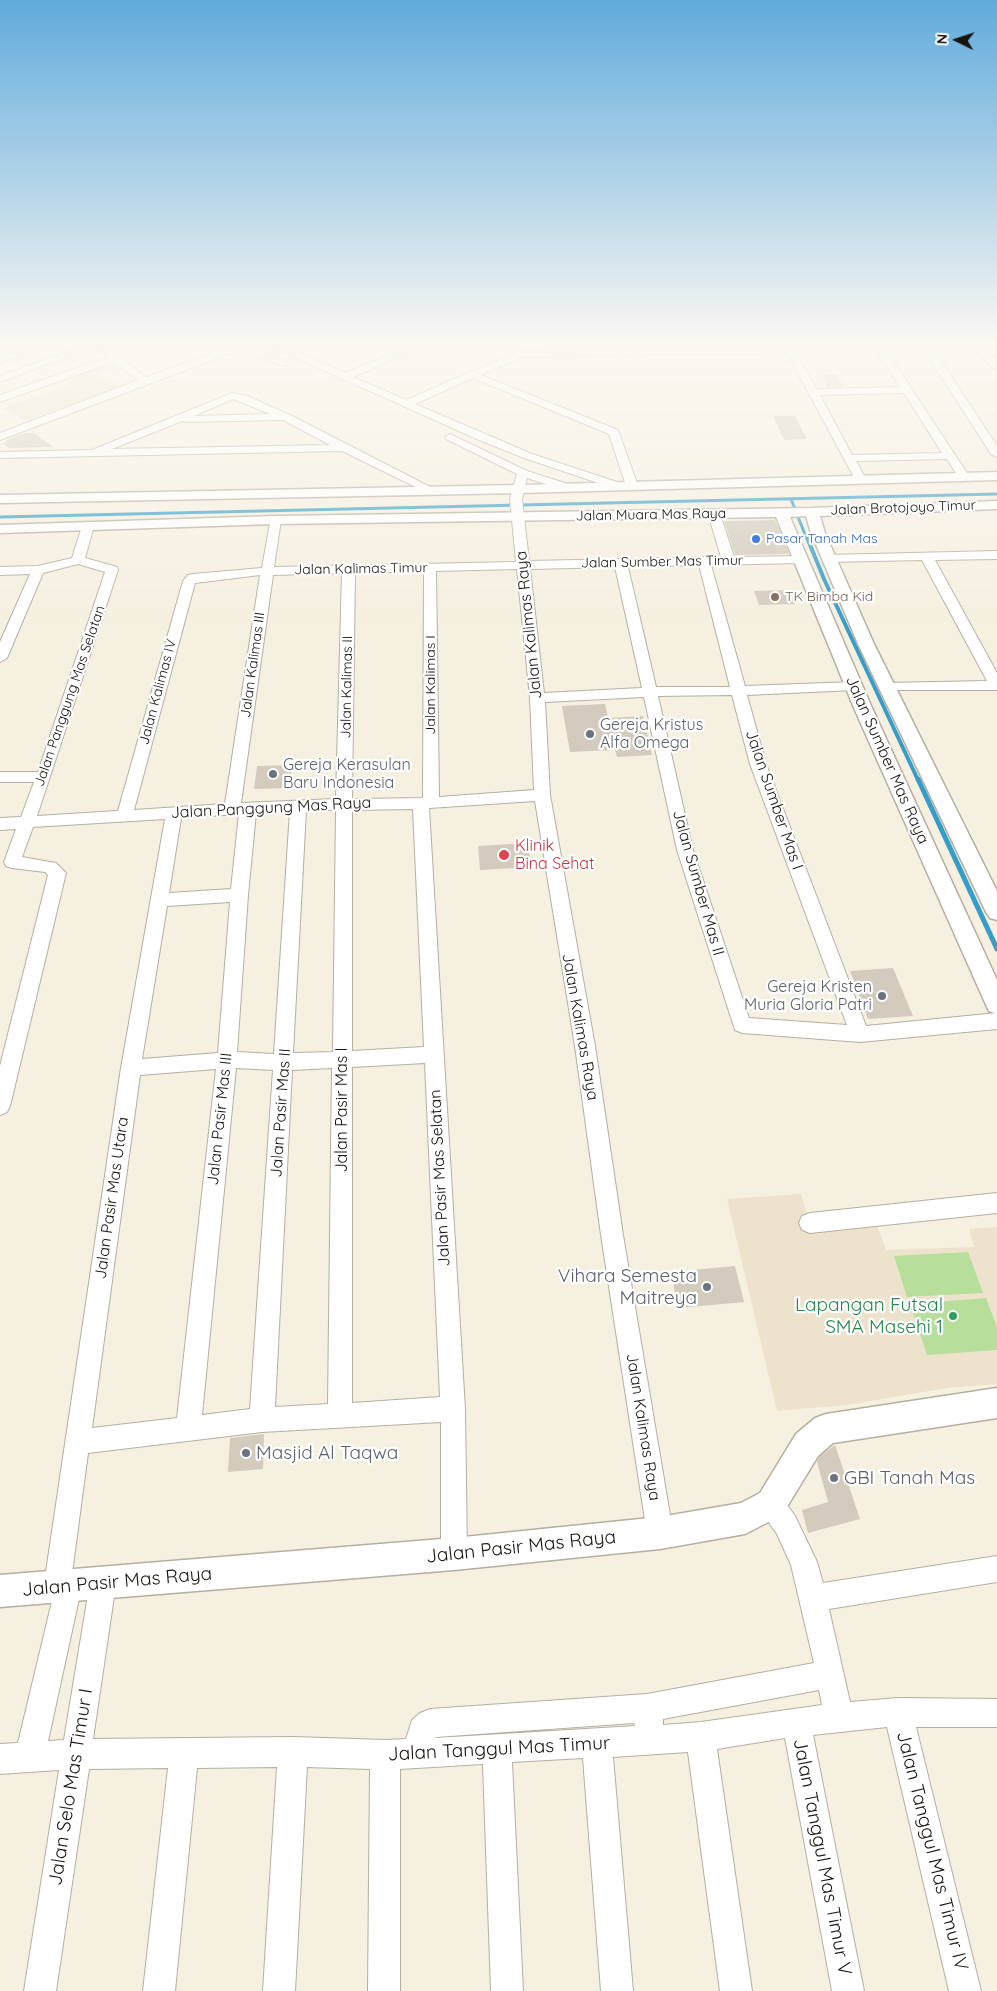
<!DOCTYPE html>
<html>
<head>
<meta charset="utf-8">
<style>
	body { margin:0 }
	#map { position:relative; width:997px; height:1991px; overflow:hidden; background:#f6f0e1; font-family:Quicksand,sans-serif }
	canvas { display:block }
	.north { position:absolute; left:932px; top:15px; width:50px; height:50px; -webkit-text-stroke:4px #fff; paint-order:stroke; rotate:274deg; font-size:14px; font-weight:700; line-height:20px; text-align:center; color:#17140f }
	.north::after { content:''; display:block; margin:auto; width:18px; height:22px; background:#17140f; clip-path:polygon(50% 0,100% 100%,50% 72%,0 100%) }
</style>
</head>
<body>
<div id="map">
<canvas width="997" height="1991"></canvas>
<div class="north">N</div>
</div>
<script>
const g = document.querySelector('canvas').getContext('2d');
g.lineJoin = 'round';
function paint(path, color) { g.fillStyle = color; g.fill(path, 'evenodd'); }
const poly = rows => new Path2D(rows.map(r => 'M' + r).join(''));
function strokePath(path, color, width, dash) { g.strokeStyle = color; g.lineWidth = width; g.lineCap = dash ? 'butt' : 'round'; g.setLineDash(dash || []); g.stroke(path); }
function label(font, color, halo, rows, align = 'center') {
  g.font = font + ' Quicksand,sans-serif'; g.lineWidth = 4.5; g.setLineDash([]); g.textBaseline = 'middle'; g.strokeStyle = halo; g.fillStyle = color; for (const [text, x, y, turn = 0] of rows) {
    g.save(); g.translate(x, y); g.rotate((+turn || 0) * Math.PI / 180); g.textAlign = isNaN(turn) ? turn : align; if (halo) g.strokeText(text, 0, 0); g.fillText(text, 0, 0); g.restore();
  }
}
const built = poly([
	[110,362,119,367,97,375,119,387,25,421,3,408,71,384,63,379],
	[801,1194,812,1230,877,1225,886,1250,974,1247,969,1229,997,1227,997,1384,947,1388,847,1405,777,1411,727,1199]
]);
const green = poly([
	[968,1252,983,1293,907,1297,894,1256],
	[986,1298,997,1327,997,1350,927,1355,910,1304]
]);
const streamFar2 = poly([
	[791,499,806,537],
	[0,517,997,494]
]);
const streamFar1 = poly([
	[806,535,824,579,918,780]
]);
const stream = poly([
	[918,779,997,949]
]);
const building = poly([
	[822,374,837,374,843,386,827,387],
	[773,416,795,416,807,439,784,440],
	[25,433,34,433,53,447,9,448,4,444,6,440],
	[775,520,789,554,735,555,724,521],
	[790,590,795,604,759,605,754,591],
	[605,704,608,718,643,716,652,755,617,757,615,750,570,752,562,706],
	[292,765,289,788,254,789,257,766],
	[528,843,531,867,480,870,478,846],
	[893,968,913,1016,868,1019,850,971],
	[735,1266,744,1302,678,1308,671,1272],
	[264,1434,263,1469,228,1472,230,1438],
	[835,1445,860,1519,808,1533,802,1510,828,1502,817,1462,819,1457]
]);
const minor = poly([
	[35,344,50,344,0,363,0,357,35,344],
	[87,344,102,344,0,382,0,376,87,344],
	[237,344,252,344,251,346,288,363,287,365,279,365,242,349,0,440,0,433,138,380,114,362,0,402,0,395,108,357,101,351,103,349,109,349,146,377,237,344],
	[265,344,279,344,345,373,415,344,429,344,353,377,406,400,519,351,784,347,782,344,792,344,816,389,900,387,872,344,882,344,969,476,967,478,959,478,947,459,856,461,866,479,860,482,856,481,787,353,521,357,481,375,618,430,638,486,632,490,626,486,609,434,473,378,415,404,532,454,623,484,625,486,623,488,619,490,524,458,479,440,265,344],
	[904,393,942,453,852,455,820,395,904,393],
	[920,344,930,344,997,446,997,457,991,454,920,344],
	[971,344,982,344,997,360,997,369,993,368,971,344],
	[232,393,245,395,290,415,438,491,436,493,428,493,342,451,0,458,0,452,92,450,232,393],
	[233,399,270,414,194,416,233,399],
	[283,420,330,445,112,449,182,421,186,422,283,420],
	[450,434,527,471,571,485,573,487,567,491,527,478,522,499,529,561,721,557,708,514,714,510,720,514,734,557,805,556,807,559,801,563,711,565,745,686,854,682,859,683,861,686,859,689,854,690,747,695,766,764,866,1026,997,1013,997,1029,860,1042,742,1033,735,1030,677,850,644,697,545,702,550,795,595,1046,623,1235,673,1533,669,1542,660,1546,651,1542,647,1533,601,1235,575,1046,535,801,429,808,465,1409,467,1554,463,1563,454,1567,445,1563,441,1554,441,1422,262,1432,88,1453,72,1573,79,1575,82,1585,48,1741,64,1740,90,1583,93,1573,103,1570,113,1573,116,1583,93,1739,293,1737,385,1740,406,1739,412,1720,420,1713,430,1709,647,1694,814,1663,791,1565,777,1534,762,1513,758,1504,762,1495,771,1491,780,1495,795,1516,817,1562,823,1583,997,1556,997,1582,829,1609,850,1702,898,1698,997,1699,997,1727,916,1727,981,1991,949,1991,887,1727,813,1735,864,1991,832,1991,785,1738,717,1749,752,1991,720,1991,688,1752,613,1757,633,1991,601,1991,583,1758,512,1762,523,1991,491,1991,483,1764,400,1769,400,1991,368,1991,370,1769,307,1767,295,1991,263,1991,277,1767,197,1768,175,1991,143,1991,168,1768,89,1769,56,1991,24,1991,59,1770,0,1774,0,1744,18,1743,53,1597,47,1595,44,1585,121,1068,165,819,33,827,22,857,56,863,66,873,10,1106,7,1112,0,1115,0,1066,48,875,45,872,12,868,6,866,4,862,16,829,0,830,0,818,21,817,34,782,0,782,0,772,38,772,105,572,78,564,43,573,7,658,0,662,0,642,30,574,0,575,0,567,38,566,72,558,82,526,88,522,94,526,85,558,117,567,118,570,37,816,118,811,183,581,188,575,193,574,262,568,271,517,275,516,281,520,274,567,516,562,510,499,517,474,446,439,445,437,450,434],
	[699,565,730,687,656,687,628,567,699,565],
	[615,567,642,688,544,693,530,569,615,567],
	[517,569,530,698,534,790,439,797,436,571,517,569],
	[424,571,423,798,352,799,355,573,424,571],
	[342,573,336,799,241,803,273,575,342,573],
	[260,575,225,804,134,810,195,583,260,575],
	[732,695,750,764,847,1025,749,1018,693,850,658,696,732,695],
	[413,809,424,1047,352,1051,352,810,413,809],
	[306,810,336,810,333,1052,293,1053,306,810],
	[290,811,274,1054,237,1052,248,895,256,813,290,811],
	[239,814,231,889,169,893,181,818,239,814],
	[230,902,218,1053,142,1059,167,906,230,902],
	[425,1063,440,1397,352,1403,352,1067,425,1063],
	[236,1068,273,1070,250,1409,202,1415,236,1068],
	[332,1068,328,1404,275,1407,292,1070,332,1068],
	[216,1069,177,1418,92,1428,140,1075,216,1069],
	[819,1690,822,1705,701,1722,663,1725,663,1719,819,1690],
	[634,1723,635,1726,435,1738,436,1737,634,1723],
	[997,551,997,559,935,560,997,673,997,690,881,690,879,687,881,684,886,683,987,681,922,560,830,562,826,561,824,558,826,555,997,551],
	[997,1193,997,1213,810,1233,802,1230,799,1223,802,1216,810,1213,997,1193]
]);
const tertiary = poly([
	[997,472,997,480,520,493,0,503,0,495,520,485,997,472],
	[997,501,997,509,820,516,825,533,874,644,997,891,997,920,990,918,986,912,858,644,811,533,806,516,790,517,872,708,997,980,997,1014,989,1011,986,1005,854,708,776,517,275,524,0,533,0,525,275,516,812,508,997,501],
	[997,1388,997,1418,833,1443,818,1456,782,1515,745,1534,660,1549,454,1570,0,1607,0,1575,454,1538,660,1517,741,1503,760,1493,796,1434,815,1418,826,1414,997,1388]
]);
const markers = [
	[756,539,5,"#3f7fe0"],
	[775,597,5,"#8d6e63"],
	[590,734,5,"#6b7280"],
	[273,774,5,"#6b7280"],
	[504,855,6,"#e0444e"],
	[882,996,5,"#6b7280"],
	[707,1287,5,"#6b7280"],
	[953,1316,5,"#2e9e5b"],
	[246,1453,5,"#6b7280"],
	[834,1478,5,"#6b7280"]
];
const farStreetnames = [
	["Jalan Brotojoyo Timur",903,508,-2],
	["Jalan Muara Mas Raya",651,515,-1],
	["Jalan Sumber Mas Timur",662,562,-1],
	["Jalan Kalimas Timur",361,569,-1],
	["Jalan Kalimas III",253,665,-82],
	["Jalan Kalimas I",431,685,-90],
	["Jalan Kalimas II",347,687,-89],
	["Jalan Kalimas IV",158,692,-75],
	["Jalan Panggung Mas Selatan",70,696,-71]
];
const farShopnames = [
	["Pasar Tanah Mas",766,539]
];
const farEducationnames = [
	["TK Bimba Kid",785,597]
];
const streetNames = [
	["Jalan Kalimas Raya",529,625,-96],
	["Jalan Sumber Mas Raya",887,760,66],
	["Jalan Sumber Mas I",774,800,71],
	["Jalan Panggung Mas Raya",271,808,-3],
	["Jalan Sumber Mas II",698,883,74],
	["Jalan Kalimas Raya",580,1027,80],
	["Jalan Pasir Mas I",342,1110,-90],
	["Jalan Pasir Mas II",281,1113,-86],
	["Jalan Pasir Mas III",220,1119,-84],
	["Jalan Pasir Mas Selatan",440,1178,-93],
	["Jalan Pasir Mas Utara",112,1198,-82],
	["Jalan Kalimas Raya",643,1427,81]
];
const worshipNames = [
	["Gereja Kristus",600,725],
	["Alfa Omega",600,743],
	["Gereja Kerasulan",283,765],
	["Baru Indonesia",283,783],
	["Gereja Kristen",872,987,"right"],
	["Muria Gloria Patri",872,1005,"right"]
];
const healthNames = [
	["Klinik",515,846],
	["Bina Sehat",515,864]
];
const nearWorshipnames = [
	["Vihara Semesta",697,1276,"right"],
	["Maitreya",697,1298,"right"],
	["Masjid Al Taqwa",256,1453],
	["GBI Tanah Mas",844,1478]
];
const nearLeisurenames = [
	["Lapangan Futsal",943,1305],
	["SMA Masehi 1",943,1327]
];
const nearStreetnames = [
	["Jalan Pasir Mas Raya",521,1547,-6],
	["Jalan Pasir Mas Raya",117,1582,-5],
	["Jalan Tanggul Mas Timur",499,1749,-3],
	["Jalan Selo Mas Timur I",71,1787,-81],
	["Jalan Tanggul Mas Timur IV",932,1851,76],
	["Jalan Tanggul Mas Timur V",822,1857,79]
];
paint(built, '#ede3cd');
paint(green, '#b8de9b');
strokePath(streamFar2, '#359dc9', 3);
strokePath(streamFar1, '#359dc9', 4);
strokePath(stream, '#359dc9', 5);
paint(building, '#d3ccbe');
strokePath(minor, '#b6afa1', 2);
strokePath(tertiary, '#b6afa1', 3);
paint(minor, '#fff');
paint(tertiary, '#fff');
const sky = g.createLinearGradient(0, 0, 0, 623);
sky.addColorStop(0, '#60abdc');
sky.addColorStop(0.55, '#fbf8f2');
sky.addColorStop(1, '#fbf8f200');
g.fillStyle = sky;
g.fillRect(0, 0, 997, 623);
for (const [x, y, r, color] of markers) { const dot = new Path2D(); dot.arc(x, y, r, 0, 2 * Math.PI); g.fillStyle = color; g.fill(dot); strokePath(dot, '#fff', 2); }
label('14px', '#17140f', '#fff', farStreetnames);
label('14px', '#366cbe', '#fff', farShopnames, 'left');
label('14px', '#785e54', '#fff', farEducationnames, 'left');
label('16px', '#17140f', '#fff', streetNames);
label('16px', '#5b616d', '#fff', worshipNames, 'left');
label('16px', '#be3a42', '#fff', healthNames, 'left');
label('19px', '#5b616d', '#fff', nearWorshipnames, 'left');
label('19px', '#27864d', '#fff', nearLeisurenames, 'right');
label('19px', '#17140f', '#fff', nearStreetnames);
</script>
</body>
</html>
